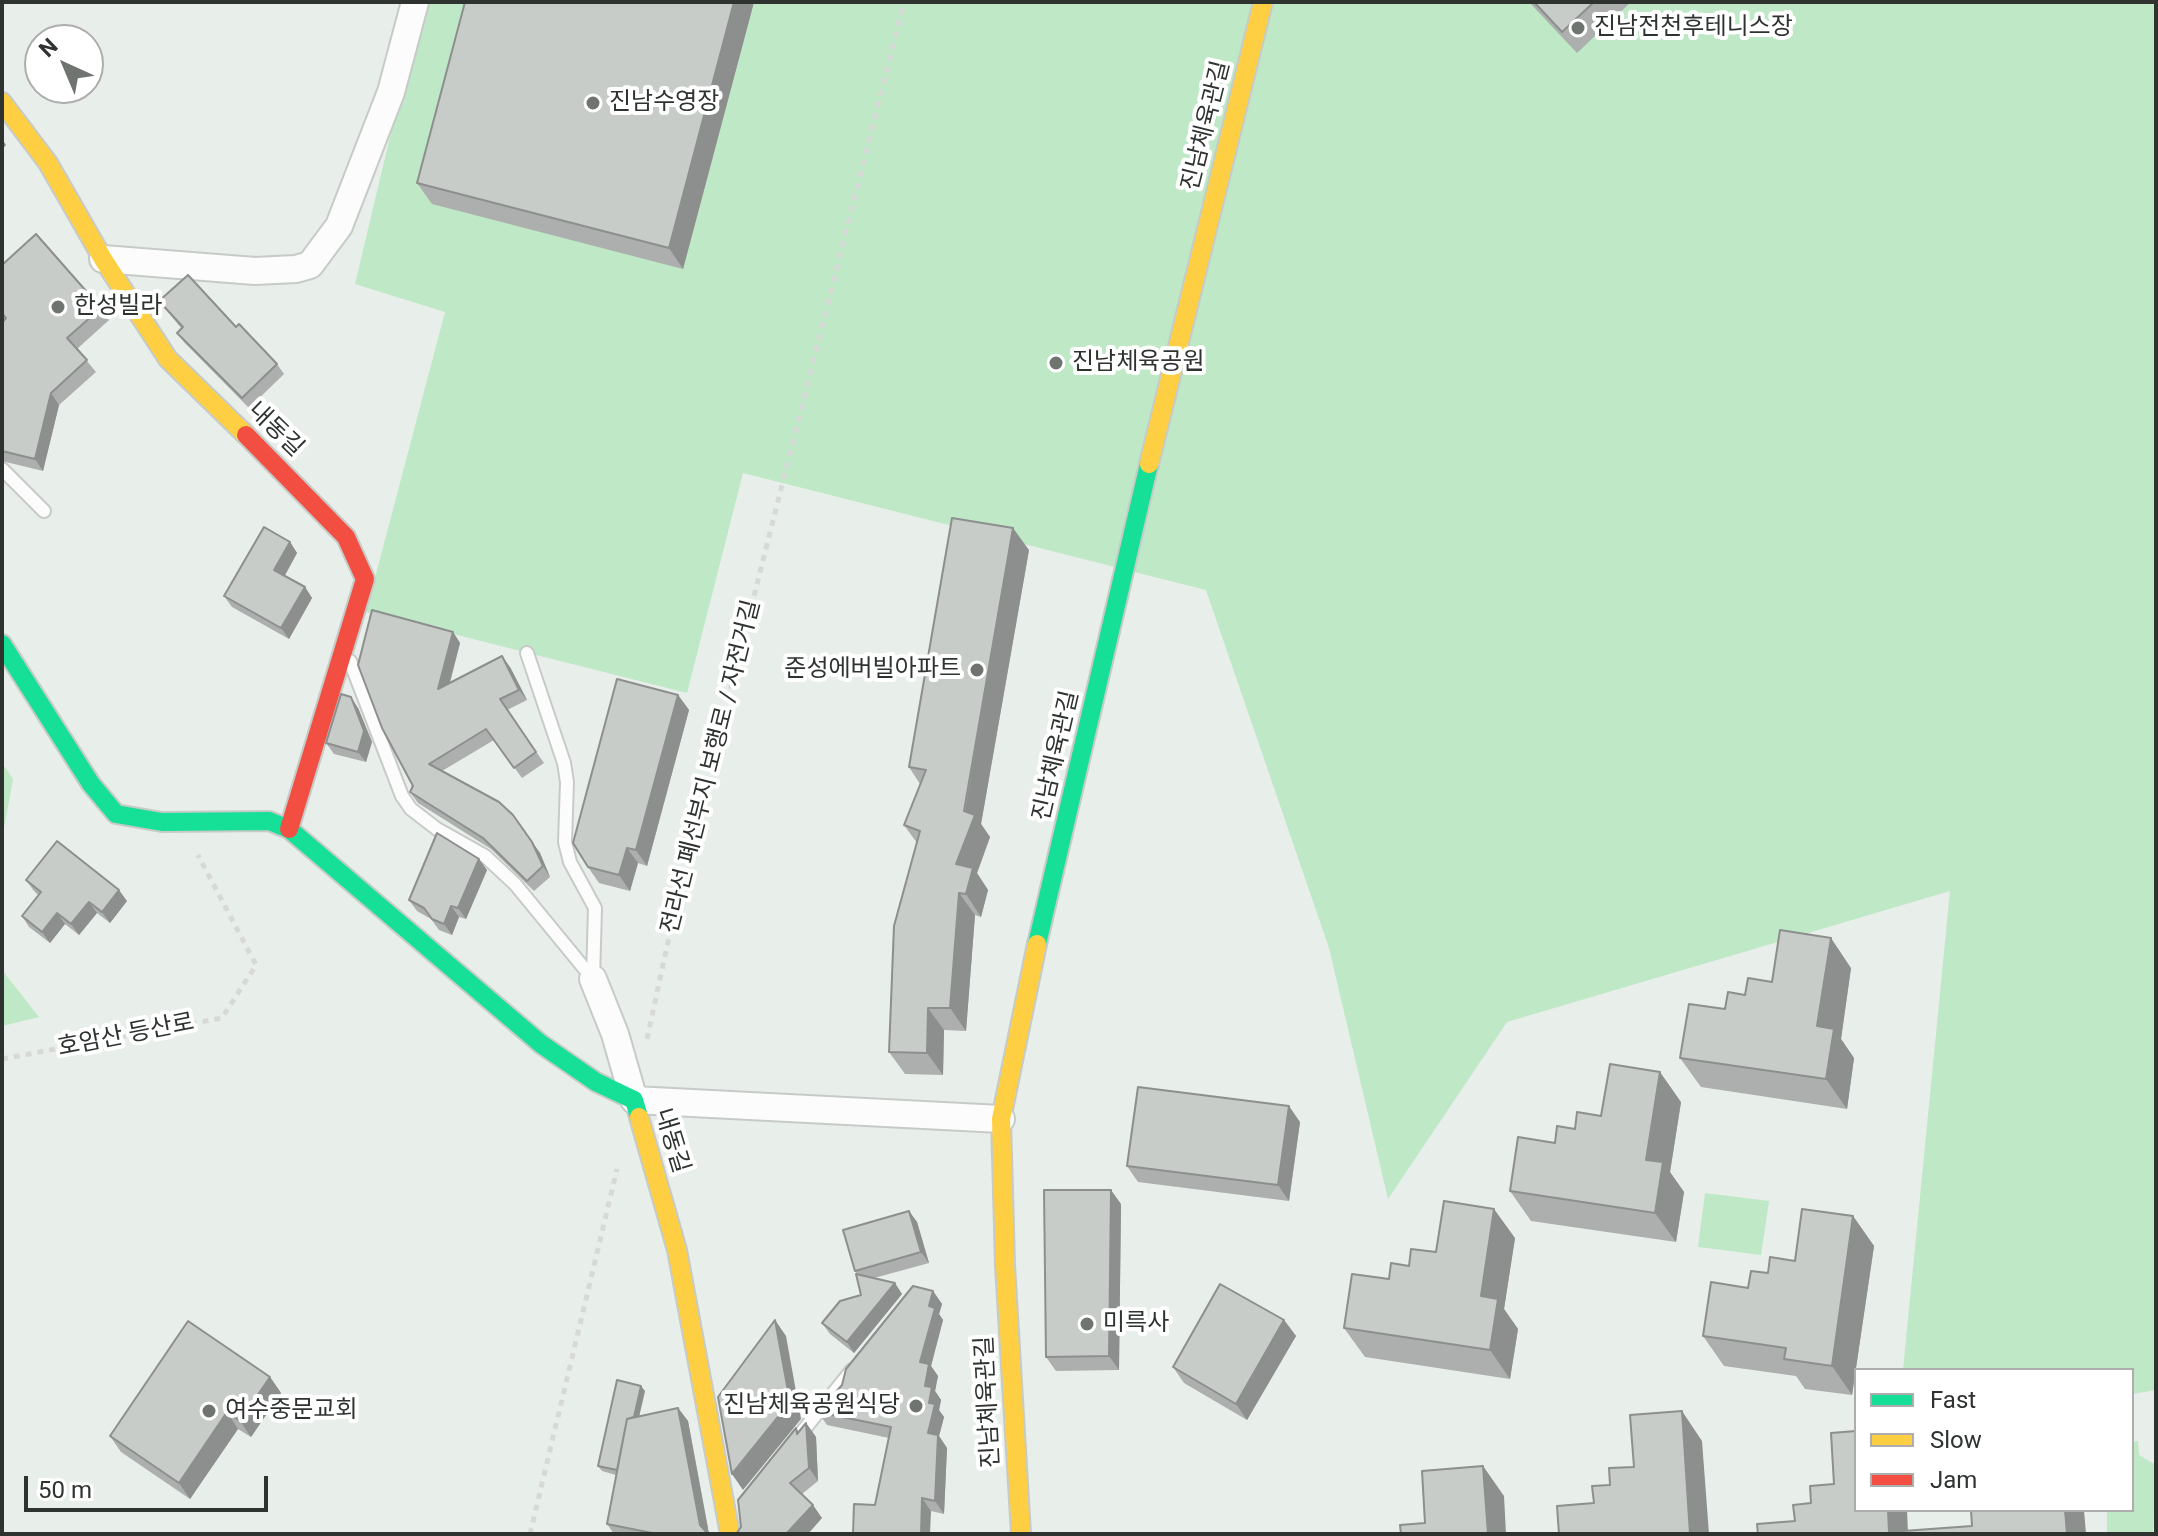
<!DOCTYPE html>
<html>
<head>
<meta charset="utf-8">
<style>
	body { margin:0 }
	#map { position:relative; width:2158px; height:1536px; overflow:hidden; background:#e8eee9; font-family:Roboto,sans-serif }
	canvas { display:block }
	.frame { position:absolute; inset:0; border:4px solid #2f3330; pointer-events:none }
	.legend { position:absolute; left:1854px; top:1368px; width:280px; height:144px; box-sizing:border-box; background:#fff; border:2px solid #acadac; margin:0; padding:10px 14px; list-style:none; font-size:24px; color:#2f3330 }
	.legend li { display:flex; align-items:center; gap:16px; height:40px }
	.legend b { width:40px; border:2px solid #acadac }
	.north { position:absolute; left:24px; top:24px; width:80px; height:80px; box-sizing:border-box; background:#fff; border:2px solid #acadac; border-radius:50%; rotate:316deg; font-size:22px; font-weight:700; line-height:32px; text-align:center; color:#2f3330 }
	.north::after { content:''; display:block; margin:auto; width:28px; height:36px; background:#707471; clip-path:polygon(50% 0,100% 100%,50% 72%,0 100%) }
	.scale { position:absolute; left:24px; top:1476px; width:244px; height:36px; box-sizing:border-box; border:4px solid #2f3330; border-top:0; padding-left:10px; font-size:24px; line-height:28px; white-space:nowrap; color:#2f3330; -webkit-text-stroke:6px #fff; paint-order:stroke }
</style>
</head>
<body>
<div id="map">
<canvas width="2158" height="1536"></canvas>
<div class="frame"></div>
<ul class="legend">
<li><b style="height:10px;background:#16e098"></b>Fast</li>
<li><b style="height:10px;background:#ffcf43"></b>Slow</li>
<li><b style="height:10px;background:#f24e42"></b>Jam</li>
</ul>
<div class="north">N</div>
<div class="scale">50 m</div>
</div>
<script>
const g = document.querySelector('canvas').getContext('2d');
g.lineJoin = 'round';
function paint(path, color) { g.fillStyle = color; g.fill(path, 'evenodd'); }
const poly = rows => new Path2D(rows.map(r => 'M' + r).join(''));
function strokePath(path, color, width, dash) { g.strokeStyle = color; g.lineWidth = width; g.lineCap = dash ? 'butt' : 'round'; g.setLineDash(dash || []); g.stroke(path); }
function label(font, color, halo, rows, align = 'center') {
  g.font = font + ' Roboto,"Noto Sans KR",sans-serif'; g.lineWidth = 8; g.setLineDash([]); g.textBaseline = 'middle'; g.strokeStyle = halo; g.fillStyle = color; for (const [text, x, y, turn = 0] of rows) {
    g.save(); g.translate(x, y); g.rotate((+turn || 0) * Math.PI / 180); g.textAlign = isNaN(turn) ? turn : align; if (halo) g.strokeText(text, 0, 0); g.fillText(text, 0, 0); g.restore();
  }
}
const green = poly([
	[422,2,2156,2,2156,1390,2132,1394,2132,1370,1903,1370,1950,891,1507,1022,1388,1199,1329,948,1206,590,743,473,687,693,366,612,445,312,355,284],
	[2,763,13,779,2,839],
	[2,970,39,1017,2,1026],
	[1705,1193,1769,1201,1761,1255,1698,1247],
	[2138,1441,2139,1455,2156,1465,2153,1534,2107,1534,2107,1510,2132,1510,2132,1442]
]);
const path = poly([
	[647,1039,676,905,904,2],
	[2,1059,222,1018,256,965,198,855],
	[530,1534,617,1169]
]);
const lane = poly([
	[2,469,44,511],
	[527,653,564,763,567,782,565,842,570,862,595,908,593,979],
	[350,661,402,796,411,809,437,829,485,856,515,884,593,979],
	[798,1437,852,1370]
]);
const street = poly([
	[103,259,255,271,296,269,310,265,339,226,391,92,415,2],
	[593,979,615,1034,634,1100,1001,1119]
]);
const fast = poly([
	[2,644,91,784,116,814,162,822,269,821,289,829,541,1044,596,1082,634,1100,639,1117],
	[1037,944,1149,464]
]);
const slow = poly([
	[2,102,48,163,103,259,168,359,246,435],
	[1149,464,1263,2],
	[639,1117,677,1250,730,1534],
	[1021,1534,1005,1265,1001,1119,1037,944]
]);
const jam = poly([
	[246,435,346,537,365,579,289,829]
]);
const wall = poly([
	[465,2,754,2,683,269,432,204,417,183],
	[1529,2,1631,2,1577,53],
	[2,265,101,308,109,320,77,349,96,372,59,405,43,471,2,461],
	[159,301,236,327,277,364,284,374,249,408,184,342,177,333,181,328],
	[290,542,297,553,284,576,305,587,312,598,289,639,232,607,224,596],
	[1029,550,981,824,990,837,977,873,988,890,981,917,975,915,966,1031,944,1030,943,1075,905,1074,889,1052,917,843,904,825,920,784,909,767],
	[453,632,460,643,450,683,510,667,527,700,507,710,544,763,522,778,494,740,442,771,513,815,540,853,550,877,534,891,491,849,418,803,410,792],
	[678,695,689,710,647,866,638,863,630,891,599,883,588,867],
	[358,708,372,742,366,762,334,754,326,743],
	[487,870,466,919,459,917,452,935,439,930,431,919,417,911,409,900],
	[26,880,127,901,110,923,97,913,79,935,65,924,50,943,29,927,22,916,38,895,34,891],
	[1851,968,1841,1039,1854,1058,1847,1109,1701,1087,1680,1058,1725,1009,1745,995,1772,982],
	[1681,1102,1670,1172,1684,1192,1676,1242,1531,1221,1510,1191,1555,1143,1575,1129,1601,1116],
	[1300,1122,1289,1201,1138,1182,1127,1166],
	[1121,1204,1119,1370,1056,1371,1046,1357],
	[909,1211,917,1222,929,1263,874,1278,902,1294,854,1353,830,1334,822,1323,861,1295,857,1274,855,1271],
	[1853,1216,1874,1246,1852,1395,1805,1389,1796,1376,1724,1366,1703,1336,1748,1288,1768,1273,1795,1261],
	[1515,1238,1504,1309,1518,1329,1510,1379,1365,1357,1344,1328,1389,1279,1436,1252],
	[933,1291,942,1304,939,1314,943,1320,931,1366,938,1376,935,1391,941,1400,939,1410,944,1417,939,1436,947,1448,944,1514,931,1511,875,1505,889,1438,827,1425,818,1412],
	[1284,1320,1296,1336,1247,1420,1184,1383,1173,1367],
	[270,1377,281,1393,251,1437,238,1429,190,1499,121,1452,110,1436],
	[645,1391,639,1416,678,1408,688,1421,709,1534,614,1534,607,1524,616,1475,602,1471,598,1466],
	[806,1423,816,1437,818,1481,802,1494,822,1518,741,1527,796,1428,799,1432]
]);
const shadedWall = poly([
	[734,2,754,2,683,269,669,248],
	[2,139,6,145,2,150],
	[51,393,59,405,43,471,35,459],
	[1013,528,1029,550,981,824,990,837,977,873,988,890,981,917,966,894,956,864],
	[290,542,297,553,282,581,274,570],
	[305,587,312,598,289,639,281,628],
	[453,632,460,643,445,700,438,689],
	[502,656,510,667,527,700,519,690],
	[678,695,689,710,647,866,636,850],
	[351,697,358,708,372,742,366,762,358,752],
	[532,842,540,853,550,877,543,866],
	[627,848,638,863,630,891,619,875],
	[479,859,487,870,466,919,458,908],
	[119,890,127,901,110,923,102,912],
	[959,893,975,915,966,1031,950,1008],
	[89,902,97,913,79,935,71,924],
	[451,906,459,917,452,935,444,924],
	[57,913,65,924,50,943,42,932],
	[1831,938,1851,968,1841,1039,1854,1058,1847,1109,1826,1079,1817,1026],
	[928,1008,944,1030,943,1075,927,1053],
	[1660,1072,1681,1102,1670,1172,1684,1192,1676,1242,1655,1213,1646,1160],
	[1289,1106,1300,1122,1289,1201,1278,1185],
	[1111,1190,1121,1204,1119,1370,1109,1356],
	[1494,1209,1515,1238,1504,1309,1518,1329,1510,1379,1490,1350,1481,1296],
	[909,1211,917,1222,929,1263,921,1252],
	[1853,1216,1874,1246,1852,1395,1832,1366],
	[895,1283,902,1294,854,1353,847,1342],
	[933,1291,942,1304,939,1314,943,1320,931,1366,938,1376,935,1391,941,1400,939,1410,944,1417,939,1436,947,1448,944,1514,935,1501,928,1433,929,1403,920,1362,929,1306],
	[775,1320,786,1336,801,1419,743,1490,732,1474],
	[1284,1320,1296,1336,1247,1420,1236,1404],
	[270,1377,281,1393,251,1437,240,1421],
	[641,1386,645,1391,625,1477,621,1471],
	[678,1408,688,1421,709,1534,706,1534,700,1525],
	[1682,1411,1702,1441,1709,1534,1690,1534],
	[227,1412,238,1429,190,1499,179,1483],
	[806,1423,816,1437,818,1481,809,1468],
	[1483,1466,1504,1496,1506,1534,1488,1534],
	[922,1498,931,1511,930,1534,921,1534],
	[813,1505,822,1518,808,1534,786,1534],
	[1888,1510,1907,1510,1908,1534,1889,1532],
	[2065,1510,2084,1510,2086,1534,2067,1534]
]);
const building = poly([
	[465,2,734,2,669,248,417,183,465,2],
	[1534,2,1594,2,1562,32,1534,2],
	[36,234,101,308,67,338,87,360,51,393,35,459,2,451,2,323,6,318,2,313,2,265,36,234],
	[188,275,236,327,239,324,277,364,242,398,177,333,183,327,159,301,188,275],
	[952,518,1013,528,964,811,975,815,956,864,973,868,966,894,959,893,950,1008,928,1008,927,1053,889,1052,894,926,920,831,904,825,926,770,909,767,952,518],
	[264,527,290,542,274,570,305,587,281,628,224,596,264,527],
	[372,610,453,632,438,689,502,656,519,690,500,699,536,752,514,768,486,729,429,764,499,802,513,815,532,842,543,866,527,881,483,838,410,792,413,786,382,728,358,665,372,610],
	[617,679,678,695,636,850,627,848,619,875,588,867,573,843,617,679],
	[341,694,351,697,364,731,358,752,326,743,341,694],
	[437,833,479,859,458,908,451,906,444,924,432,919,424,908,409,900,437,833],
	[57,841,119,890,102,912,89,902,71,924,57,913,42,932,22,916,41,892,26,880,57,841],
	[1780,930,1831,938,1817,1026,1834,1029,1826,1079,1680,1058,1689,1004,1725,1009,1728,992,1745,995,1748,978,1772,982,1780,930],
	[1610,1064,1660,1072,1646,1160,1663,1162,1655,1213,1510,1191,1518,1137,1555,1143,1557,1126,1575,1129,1577,1112,1601,1116,1610,1064],
	[1138,1087,1289,1106,1278,1185,1127,1166,1138,1087],
	[1044,1190,1111,1190,1109,1356,1046,1357,1044,1190],
	[1444,1201,1494,1209,1481,1296,1498,1299,1490,1350,1344,1328,1352,1274,1389,1279,1391,1263,1409,1266,1411,1249,1436,1252,1444,1201],
	[1802,1209,1853,1216,1832,1366,1784,1359,1786,1348,1703,1336,1711,1282,1748,1288,1751,1271,1768,1273,1770,1257,1795,1261,1802,1209],
	[909,1211,921,1252,855,1271,843,1230,909,1211],
	[856,1274,895,1283,847,1342,822,1323,840,1301,861,1295,856,1274],
	[1220,1284,1284,1320,1236,1404,1173,1367,1220,1284],
	[913,1286,933,1291,929,1306,935,1308,920,1362,929,1364,925,1386,932,1387,929,1403,935,1404,928,1433,938,1435,935,1501,922,1498,921,1534,853,1534,854,1504,875,1505,891,1427,818,1412,842,1385,846,1369,913,1286],
	[775,1320,790,1402,732,1474,718,1397,775,1320],
	[188,1321,270,1377,240,1421,227,1412,179,1483,110,1436,188,1321],
	[617,1380,641,1386,634,1417,627,1419,617,1470,598,1466,617,1380],
	[678,1408,700,1525,708,1534,657,1534,607,1524,627,1419,678,1408],
	[1682,1411,1690,1534,1559,1534,1557,1506,1594,1503,1592,1486,1610,1485,1609,1468,1634,1467,1630,1415,1682,1411],
	[806,1423,809,1468,790,1483,813,1505,786,1534,736,1534,741,1527,738,1500,796,1428,797,1434,806,1423],
	[1856,1431,1856,1510,1888,1510,1889,1532,1972,1526,1971,1510,2065,1510,2067,1534,1758,1534,1757,1524,1795,1521,1793,1505,1811,1503,1810,1486,1834,1484,1831,1433,1856,1431],
	[1483,1466,1488,1534,1401,1534,1400,1525,1425,1523,1422,1471,1483,1466]
]);
const markers = [
	[1578,28,8,"#707471"],
	[593,103,8,"#707471"],
	[58,307,8,"#707471"],
	[1056,363,8,"#707471"],
	[977,670,8,"#707471"],
	[1087,1324,8,"#707471"],
	[916,1406,8,"#707471"],
	[209,1411,8,"#707471"]
];
const poiNames = [
	["진남전천후테니스장",1594,28],
	["진남수영장",609,103],
	["한성빌라",74,307],
	["진남체육공원",1072,363],
	["준성에버빌아파트",961,670,"right"],
	["미륵사",1103,1324],
	["진남체육공원식당",900,1406,"right"],
	["여수중문교회",225,1411]
];
const streetNames = [
	["진남체육관길",1207,126,-76],
	["내동길",275,430,44],
	["진남체육관길",1057,756,-77],
	["전라선 폐선부지 보행로 / 자전거길",712,767,-76],
	["호암산 등산로",126,1036,-11],
	["내동길",671,1141,73],
	["진남체육관길",989,1402,-93]
];
paint(green, '#bfe8c7');
strokePath(lane, '#c7cbc8', 16);
strokePath(street, '#c7cbc8', 30);
strokePath(fast, '#c7cbc8', 22);
strokePath(slow, '#c7cbc8', 22);
strokePath(jam, '#c7cbc8', 22);
strokePath(path, '#d7d9d7', 5, [6, 6]);
strokePath(lane, '#fcfcfc', 12);
strokePath(street, '#fcfcfc', 26);
strokePath(fast, '#16e098', 18);
strokePath(slow, '#ffcf43', 18);
strokePath(jam, '#f24e42', 18);
paint(wall, '#acafad');
paint(shadedWall, '#8c8f8d');
paint(building, '#c8ccc9');
strokePath(building, '#8c8f8d', 2);
for (const [x, y, r, color] of markers) { const dot = new Path2D(); dot.arc(x, y, r, 0, 2 * Math.PI); g.fillStyle = color; g.fill(dot); strokePath(dot, '#fff', 3); }
label('24px', '#2f3330', '#fff', poiNames, 'left');
label('24px', '#2f3330', '#fff', streetNames);
</script>
</body>
</html>
